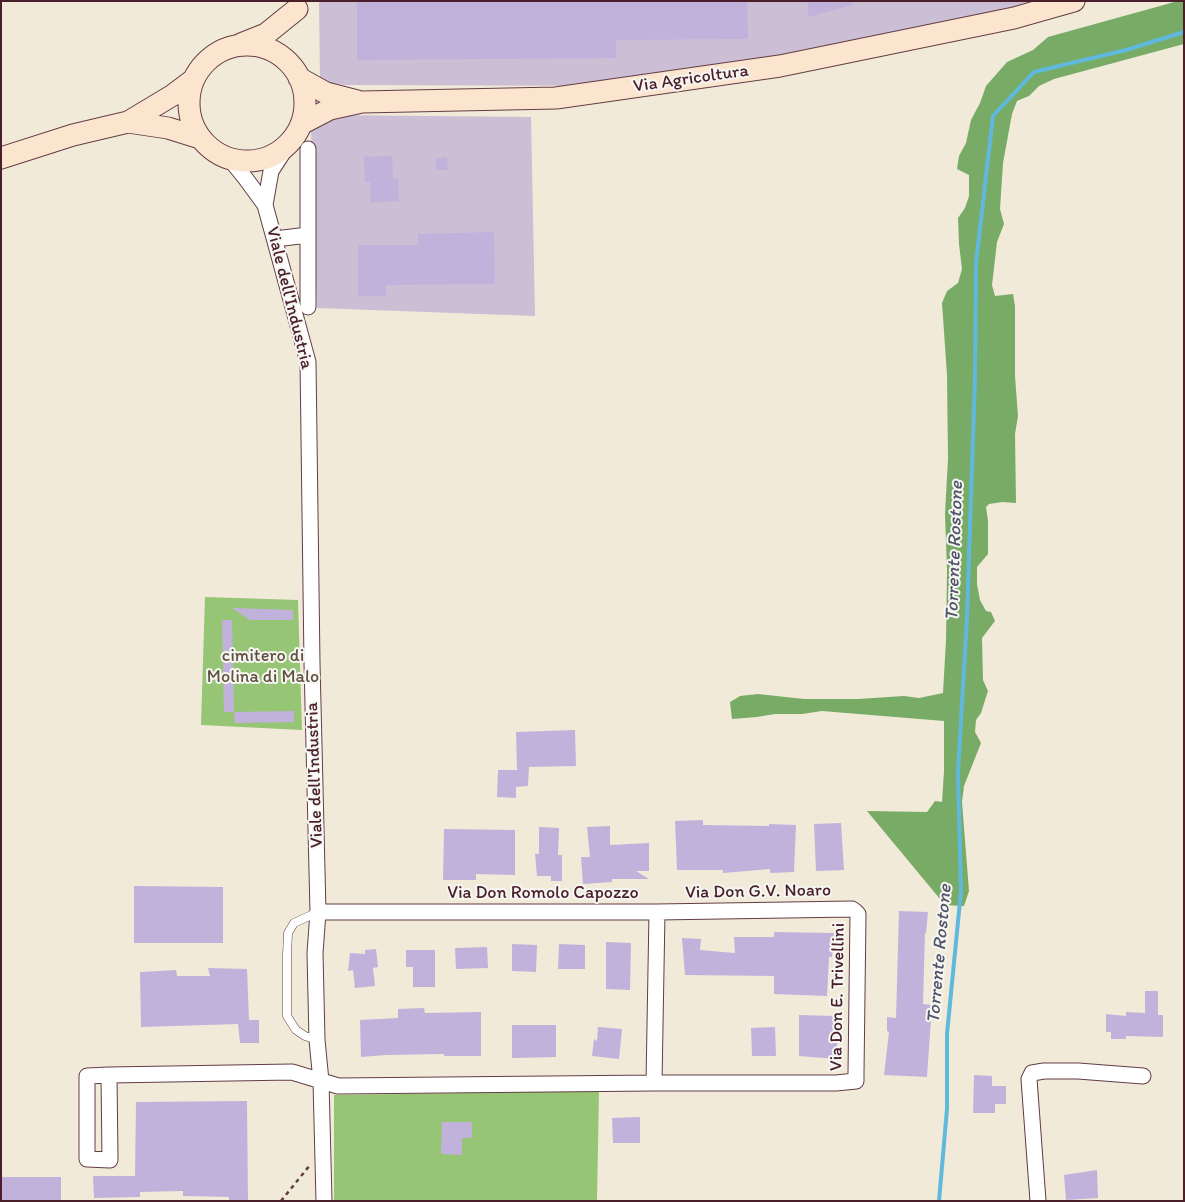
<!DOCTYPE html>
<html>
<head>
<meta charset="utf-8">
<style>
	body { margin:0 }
	#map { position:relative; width:1185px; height:1202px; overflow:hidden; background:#f2ead8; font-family:Itim,sans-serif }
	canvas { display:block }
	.frame { position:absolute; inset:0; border:2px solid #4a1f2b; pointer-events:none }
</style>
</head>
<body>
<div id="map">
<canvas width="1185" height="1202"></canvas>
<div class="frame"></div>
</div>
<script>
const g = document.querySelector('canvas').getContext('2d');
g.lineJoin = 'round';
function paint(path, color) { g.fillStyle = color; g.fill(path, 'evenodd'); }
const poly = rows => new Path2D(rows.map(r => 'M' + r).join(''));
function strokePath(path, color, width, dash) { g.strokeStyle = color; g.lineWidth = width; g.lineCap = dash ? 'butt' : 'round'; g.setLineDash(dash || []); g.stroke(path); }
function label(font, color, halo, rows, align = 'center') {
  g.font = font + ' Itim,sans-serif'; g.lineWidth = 4; g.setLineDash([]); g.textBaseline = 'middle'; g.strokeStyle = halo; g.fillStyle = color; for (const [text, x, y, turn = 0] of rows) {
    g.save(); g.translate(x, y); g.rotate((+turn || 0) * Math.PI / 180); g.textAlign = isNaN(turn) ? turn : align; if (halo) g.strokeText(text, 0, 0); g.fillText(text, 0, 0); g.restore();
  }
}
const industrial = poly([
	[319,1,1060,1,644,86,344,85,320,81],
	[329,115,531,117,535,316,317,308,311,131]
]);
const green = poly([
	[205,597,298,600,302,730,201,725],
	[599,1091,597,1201,334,1201,334,1095]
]);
const forest = poly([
	[1178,1,1184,1,1184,44,1054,79,1039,86,1029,96,1017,101,1012,114,1003,163,1000,209,1004,224,997,242,992,285,995,296,1013,294,1015,306,1015,376,1018,416,1015,434,1016,503,1002,502,989,504,986,507,988,521,988,554,977,567,977,584,980,600,986,611,991,612,995,621,982,638,983,680,988,691,981,713,976,720,975,732,981,743,964,786,962,802,969,891,964,906,945,905,867,811,927,812,935,801,942,802,944,771,944,721,822,711,802,714,775,714,757,717,732,719,730,702,740,696,758,694,804,699,858,699,904,696,919,698,943,693,946,640,947,570,945,514,948,459,947,375,942,303,947,291,958,283,962,269,959,244,958,218,965,208,969,196,969,175,957,169,959,156,966,143,971,120,980,103,986,86,1007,62,1033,50,1048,37]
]);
const stream = poly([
	[939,1201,947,1109,947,1034,961,891,958,773,967,617,975,378,976,263,993,116,1034,72,1126,50,1184,32]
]);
const building = poly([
	[357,1,747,1,748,39,616,40,616,58,357,60],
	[808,1,853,1,853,5,808,17],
	[392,156,393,179,398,179,399,201,371,203,370,182,365,182,364,157],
	[447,157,448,170,436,170,436,158],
	[494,232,495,284,386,285,386,296,358,296,358,245,418,245,418,234],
	[232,608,293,610,293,620,250,620],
	[222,620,232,620,234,712,224,712],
	[294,711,294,722,235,723,234,712],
	[575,730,576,766,529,767,528,786,516,787,516,798,497,797,498,770,517,770,516,732],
	[703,820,703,825,769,826,769,824,796,825,794,872,770,873,770,869,723,873,723,870,677,870,675,821],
	[841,823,844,870,816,871,814,824],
	[610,826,610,845,649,843,649,871,636,871,649,879,612,879,612,882,583,884,581,857,590,857,587,827],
	[539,827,559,828,558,855,562,855,562,881,551,881,551,876,537,876,535,854,539,854],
	[444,829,515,830,515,875,476,874,476,880,443,880],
	[134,886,223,887,223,943,134,943],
	[899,911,928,912,926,933,925,933,923,1004,932,1005,927,1077,884,1075,889,1032,887,1031,887,1017,896,1018],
	[774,932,834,933,832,957,829,957,827,996,774,994,774,976,685,975,682,938,701,939,700,950,735,953,734,937,774,937],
	[606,942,631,943,630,990,606,989],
	[512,944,537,945,536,972,512,971],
	[559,944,585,945,585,969,558,969],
	[487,947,488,968,456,969,455,948],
	[376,949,378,967,373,968,375,986,355,988,353,970,348,971,350,953,365,954,365,950],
	[406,950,435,950,435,987,413,987,413,967,406,967],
	[208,968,247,969,249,1020,259,1020,259,1043,240,1043,238,1024,141,1027,140,972,176,970,177,976,210,976],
	[1145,991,1158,991,1158,1015,1163,1015,1163,1037,1126,1036,1126,1039,1111,1039,1111,1032,1106,1032,1106,1014,1126,1016,1126,1012,1145,1013],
	[424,1008,425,1013,481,1012,481,1056,444,1056,444,1054,386,1055,361,1057,360,1020,398,1018,398,1009],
	[799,1015,834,1016,832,1042,837,1043,836,1059,799,1056],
	[512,1025,556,1025,556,1057,512,1058],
	[598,1027,622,1029,619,1059,592,1056,594,1039,597,1041],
	[775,1027,776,1056,752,1056,751,1028],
	[974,1075,992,1076,992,1086,1006,1086,1006,1104,995,1104,995,1113,973,1113],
	[247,1101,248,1201,229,1201,229,1197,183,1196,183,1191,140,1192,140,1197,94,1198,93,1176,135,1176,136,1102],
	[640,1117,640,1143,613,1143,612,1118],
	[442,1122,472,1122,472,1138,462,1138,462,1155,441,1154],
	[1097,1170,1098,1198,1066,1200,1064,1175],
	[1,1177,61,1177,61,1201,1,1201]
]);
const path = poly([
	[281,1201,310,1165]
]);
const lane = poly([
	[317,1040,305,1036,296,1030,287,1016,287,955,288,933,294,923,318,912]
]);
const street = poly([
	[308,149,308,307],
	[229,158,246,179,265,205,308,362,312,663,318,912,315,953,317,1040,321,1081,324,1201],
	[265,205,271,171,290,142],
	[275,239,308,235],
	[109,1075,110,1160,87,1159,87,1076,109,1075,292,1072,338,1086,654,1083,657,912,318,912],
	[654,1083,836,1083,856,1081,856,1073,858,914,855,911,852,909,657,912],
	[1038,1201,1029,1079,1032,1073,1044,1071,1078,1071,1143,1076]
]);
const secondary = poly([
	[241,44,266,34,297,9],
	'189 103a58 58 0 1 1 116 0a58 58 0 1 1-116 0Z',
	[299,78,326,93,357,101],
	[128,122,168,128,200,138],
	[301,124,330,109,362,102,556,98,780,66,1014,18,1074,1],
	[1,158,73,135,128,122,173,95,193,80]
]);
const streetNames = [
	["Via Agricoltura",691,79,-8],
	["Viale dell'Industria",289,298,76],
	["Viale dell'Industria",315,775,-92],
	["Via Don G.V. Noaro",758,892,-1],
	["Via Don Romolo Capozzo",543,893],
	["Via Don E. Trivellini",838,997,-89]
];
const parkNames = [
	["cimitero di",263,656],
	["Molina di Malo",263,677]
];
const waterNames = [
	["Torrente Rostone",955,551,-88],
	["Torrente Rostone",940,954,-85]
];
paint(industrial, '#ccbed4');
paint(green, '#96c675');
paint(forest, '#78ab66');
strokePath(stream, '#60b9dd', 4);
paint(building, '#c1b2dc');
strokePath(lane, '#633d45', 9);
strokePath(street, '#633d45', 17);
strokePath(secondary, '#633d45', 23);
strokePath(path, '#633d45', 2.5, [4, 4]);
strokePath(lane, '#fff', 8);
strokePath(street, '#fff', 15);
strokePath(secondary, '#fce5cf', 21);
label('18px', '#4a1f2b', '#f6f6f2', streetNames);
label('18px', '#615141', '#f6f6f2', parkNames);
label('italic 19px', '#525569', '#f6f6f2', waterNames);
</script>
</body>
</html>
